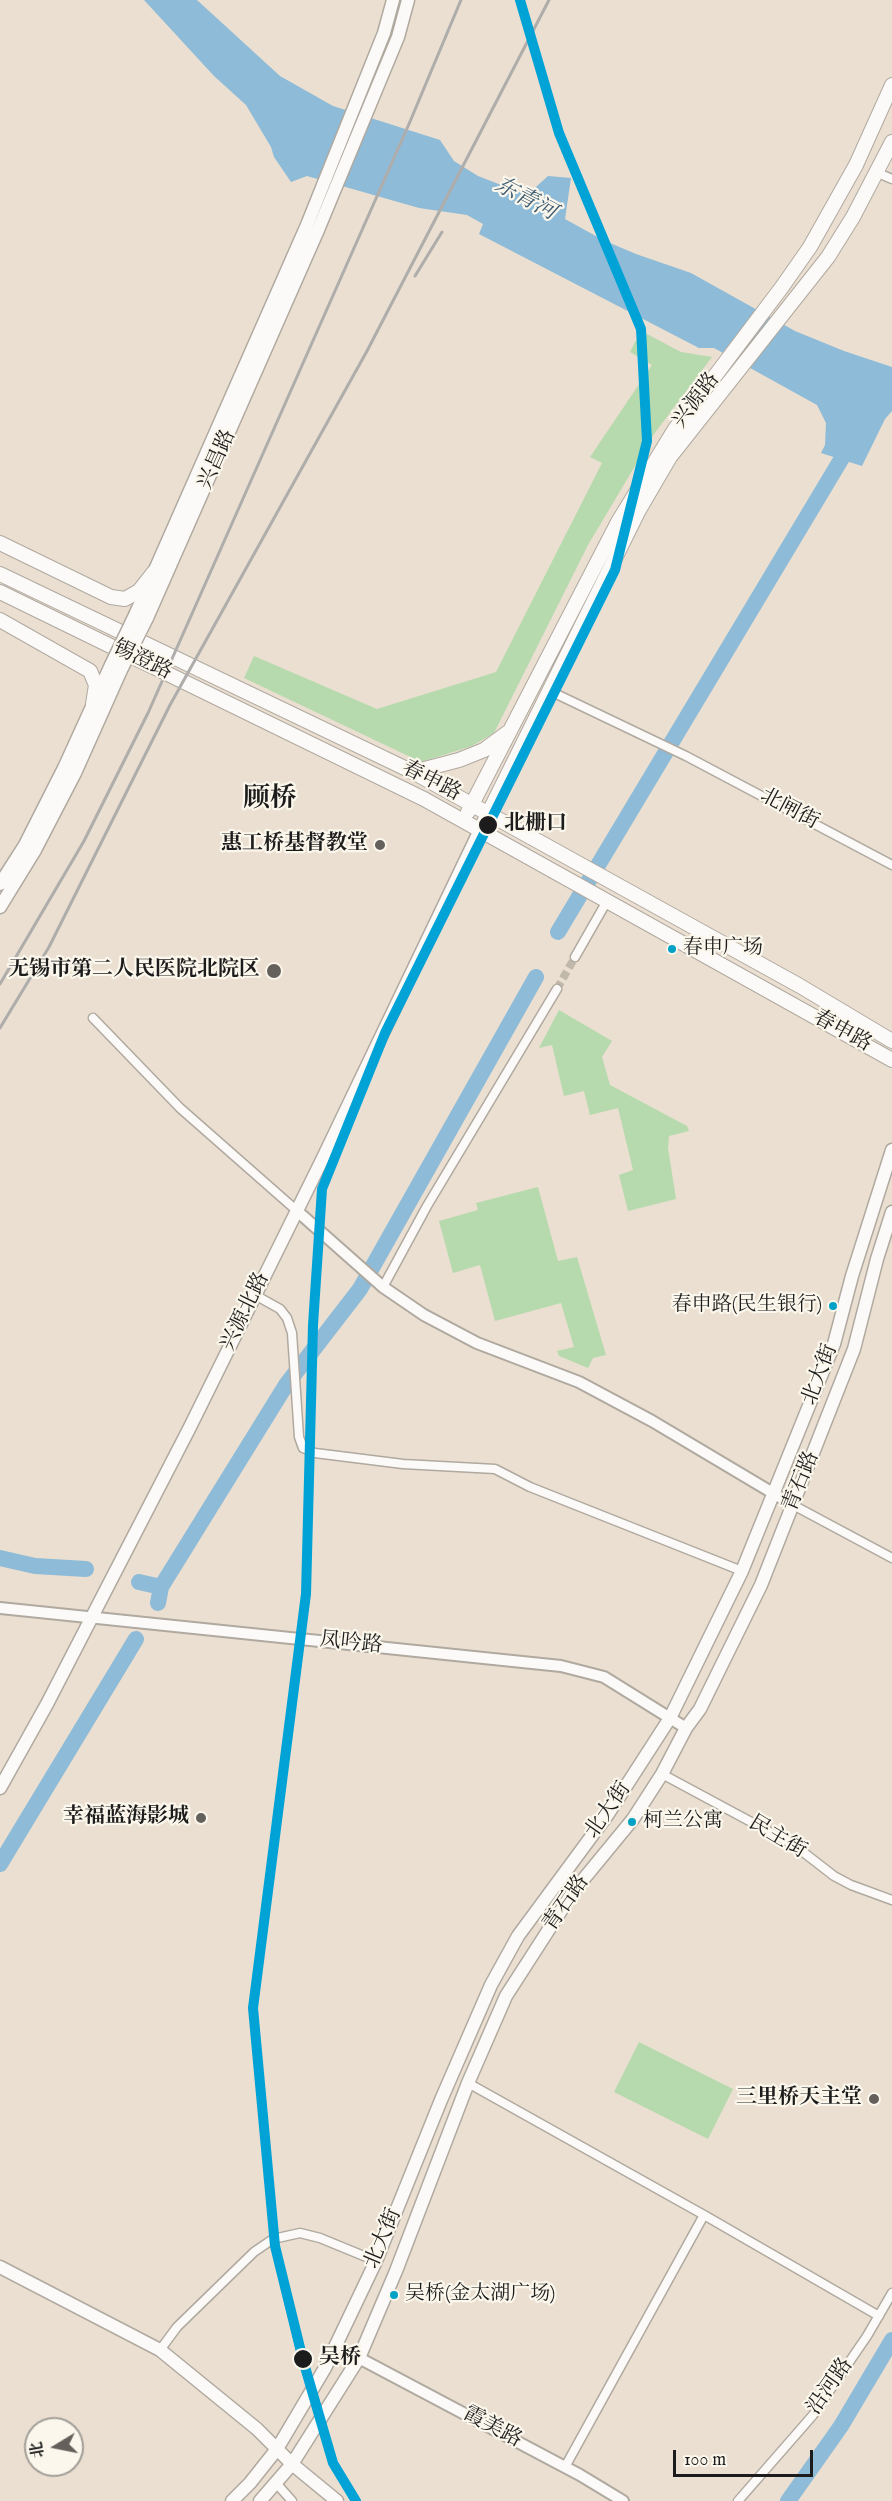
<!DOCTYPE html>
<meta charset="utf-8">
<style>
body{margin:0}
#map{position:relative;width:892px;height:2501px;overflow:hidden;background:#eadfd0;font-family:"IM FELL English","Noto Serif SC",serif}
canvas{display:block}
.north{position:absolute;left:24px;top:2417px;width:60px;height:60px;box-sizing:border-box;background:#fbf7ec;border:2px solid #a29f99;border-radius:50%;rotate:260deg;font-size:16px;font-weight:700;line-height:24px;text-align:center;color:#1c1c1c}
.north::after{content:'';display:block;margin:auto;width:21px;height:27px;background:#64605b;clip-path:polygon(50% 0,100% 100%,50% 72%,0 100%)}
.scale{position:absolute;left:673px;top:2450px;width:140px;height:27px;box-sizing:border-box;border:3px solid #1c1c1c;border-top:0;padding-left:8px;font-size:18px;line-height:21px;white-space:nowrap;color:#1c1c1c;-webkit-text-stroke:4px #fbf7ec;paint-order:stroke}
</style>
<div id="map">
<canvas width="892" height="2501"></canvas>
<div class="north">北</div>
<div class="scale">100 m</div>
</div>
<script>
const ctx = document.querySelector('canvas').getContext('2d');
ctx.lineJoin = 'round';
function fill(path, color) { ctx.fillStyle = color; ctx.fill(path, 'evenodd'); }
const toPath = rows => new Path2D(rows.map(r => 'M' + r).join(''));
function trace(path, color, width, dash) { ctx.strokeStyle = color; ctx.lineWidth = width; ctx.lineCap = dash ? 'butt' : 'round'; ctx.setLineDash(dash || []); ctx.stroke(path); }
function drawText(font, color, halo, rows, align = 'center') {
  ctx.font = font + ' "IM FELL English","Noto Serif SC",serif'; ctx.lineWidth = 4.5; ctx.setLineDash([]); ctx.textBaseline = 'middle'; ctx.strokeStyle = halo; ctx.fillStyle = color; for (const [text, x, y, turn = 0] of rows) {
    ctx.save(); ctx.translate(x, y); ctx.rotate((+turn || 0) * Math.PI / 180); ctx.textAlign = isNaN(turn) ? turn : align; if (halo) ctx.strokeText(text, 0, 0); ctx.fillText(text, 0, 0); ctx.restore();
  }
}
const green = toPath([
 [647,334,681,352,712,357,654,434,588,545,494,733,472,746,421,762,244,678,254,656,377,709,496,672,602,463,590,457,652,365,630,352,635,342],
 [559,1010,612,1041,602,1057,610,1085,687,1126,689,1131,669,1136,668,1148,676,1199,628,1211,619,1175,633,1170,618,1108,590,1115,584,1091,564,1096,552,1045,539,1048],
 [538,1187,558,1261,577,1257,606,1355,593,1358,588,1368,559,1356,557,1351,574,1347,561,1303,495,1321,480,1265,453,1273,439,1221,478,1210,476,1203],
 [639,2042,733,2089,708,2139,614,2092]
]);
const water = toPath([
 [144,0,197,0,280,76,333,106,440,140,454,161,478,176,527,195,548,176,571,178,565,219,603,240,636,254,691,273,795,331,844,351,892,367,892,411,885,419,862,466,821,453,825,445,826,423,817,405,714,348,699,348,479,234,483,224,467,215,419,208,307,176,291,182,274,157,271,147,246,105,214,76]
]);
const river = toPath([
 [558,932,845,453,851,439],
 [0,1558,35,1566,86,1569],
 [139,1582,161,1587],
 [158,1603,161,1587,286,1385,360,1289,536,977],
 [0,1864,136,1639],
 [788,2501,841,2426,892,2340]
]);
const minorTunnel = toPath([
 [557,989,575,957]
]);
const minor = toPath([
 [878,173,892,179],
 [550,691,686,756,892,865],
 [575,957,607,901],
 [93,1018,180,1108,296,1210],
 [383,1287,427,1206,557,989],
 [255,1295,280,1309,287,1318,292,1333,299,1437,303,1448,315,1453,403,1464,495,1469,530,1487,742,1571],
 [793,1505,892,1558],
 [662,1774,794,1845,834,1876,851,1885,892,1900],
 [468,2083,704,2215,565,2467],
 [704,2215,879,2316],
 [160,2350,177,2327,254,2252,273,2239,300,2233,320,2238,376,2261],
 [276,2483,292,2501],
 [738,2501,813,2415,867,2336,892,2293]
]);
const tertiary = toPath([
 [296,1210,383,1287,424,1315,477,1343,579,1382,652,1421,793,1505],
 [0,1608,561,1666,604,1677,686,1728],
 [359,2358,580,2475,623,2501]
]);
const secondary = toPath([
 [136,613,307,225,384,33,393,0],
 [147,618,318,230,398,37,408,0],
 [0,884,25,845,64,768,111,665],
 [0,907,35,850,75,773,121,670],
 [0,1788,47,1704,189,1429,322,1160,480,830],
 [0,2267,160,2350,257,2429,292,2464,337,2501],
 [232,2501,250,2483,277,2449,325,2368,376,2261,441,2100,491,1985,518,1936,608,1814,670,1718,742,1571,834,1344,852,1276,892,1150],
 [260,2501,292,2464,359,2358,396,2271,468,2083,506,1996,573,1892,633,1819,662,1774,686,1728,700,1709,761,1585,854,1349,877,1259,892,1212]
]);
const primary = toPath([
 [0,543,111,597,125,599,139,591,154,572],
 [0,574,413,772,800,986,892,1041],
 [0,592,424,799,892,1060],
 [0,620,90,671,96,685,93,704],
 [413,772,459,760,484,750,507,733],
 [468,812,618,522,675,429,782,287,810,247,856,165,892,85],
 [484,822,639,510,670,457,828,257,853,217,892,142]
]);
const rail = toPath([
 [415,276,442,232],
 [0,984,84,841,148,713,409,124,461,0],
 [0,1028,49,947,170,705,367,351,549,0]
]);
const secondaryBridge = toPath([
 [111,665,136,613],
 [121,670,147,618]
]);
const metro1 = toPath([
 [356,2501,333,2463,303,2360,275,2246,253,2008,306,1594,313,1325,322,1189,385,1033,615,570,647,441,641,329,559,133,520,0]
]);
const markers = [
 [488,825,10,"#1c1c1c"],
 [380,845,6,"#64605b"],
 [672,949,5,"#01a2c5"],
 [274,971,8,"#64605b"],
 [833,1306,5,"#01a2c5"],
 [201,1818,6,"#64605b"],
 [632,1822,5,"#01a2c5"],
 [874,2099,6,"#64605b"],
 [394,2295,5,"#01a2c5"],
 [303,2359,10,"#1c1c1c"]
];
const busNames = [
 ["春申广场",683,949],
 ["春申路(民生银行)",822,1306,"right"],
 ["柯兰公寓",643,1822],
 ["吴桥(金太湖广场)",405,2295]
];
const streetNames = [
 ["兴源路",697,401,-53],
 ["兴昌路",218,460,-66],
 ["锡澄路",142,661,26],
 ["春申路",431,782,27],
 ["北闸街",789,810,28],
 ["春申路",842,1032,29],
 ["兴源北路",246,1312,-64],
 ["北大街",821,1375,-69],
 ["青石路",802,1482,-68],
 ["凤吟路",351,1644,6],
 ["北大街",609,1811,-55],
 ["民主街",777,1838,31],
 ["青石路",567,1904,-55],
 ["北大街",384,2239,-67],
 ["沿河路",831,2387,-55],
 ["霞美路",492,2428,28]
];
const stopNames = [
 ["北栅口",504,825],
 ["吴桥",319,2359]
];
const poiNames = [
 ["惠工桥基督教堂",368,845],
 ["无锡市第二人民医院北院区",260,971],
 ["幸福蓝海影城",189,1818],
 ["三里桥天主堂",862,2099]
];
const waterNames = [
 ["东青河",525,200,28]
];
const districtNames = [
 ["顾桥",270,800]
];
fill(green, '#b6daad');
fill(water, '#8ebbd8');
trace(river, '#8ebbd8', 16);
trace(minorTunnel, '#c1b8ac', 8, [8, 4]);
trace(minor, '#b0a9a0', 11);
trace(tertiary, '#b0a9a0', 14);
trace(secondary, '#b0a9a0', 15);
trace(primary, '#b0a9a0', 16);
trace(minor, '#fcfaf8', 8);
trace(tertiary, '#fcfaf8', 10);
trace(secondary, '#fcfaf8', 12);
trace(primary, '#fcfaf8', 14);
trace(rail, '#aeadab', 3);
trace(secondaryBridge, '#b0a9a0', 15, []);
trace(secondaryBridge, '#fcfaf8', 12);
trace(metro1, '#01a2d6', 10);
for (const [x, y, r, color] of markers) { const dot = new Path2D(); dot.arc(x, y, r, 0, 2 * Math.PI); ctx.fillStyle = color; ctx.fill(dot); trace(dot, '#fbf7ec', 2); }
drawText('20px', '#1c1c1c', '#fbf7ec', busNames, 'left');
drawText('21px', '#1c1c1c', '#fbf7ec', streetNames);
drawText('bold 21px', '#1c1c1c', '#fbf7ec', stopNames, 'left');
drawText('bold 21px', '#1c1c1c', '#fbf7ec', poiNames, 'right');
drawText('italic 22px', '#3e5c72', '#fbf7ec', waterNames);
drawText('bold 27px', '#1c1c1c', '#fbf7ec', districtNames);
</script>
